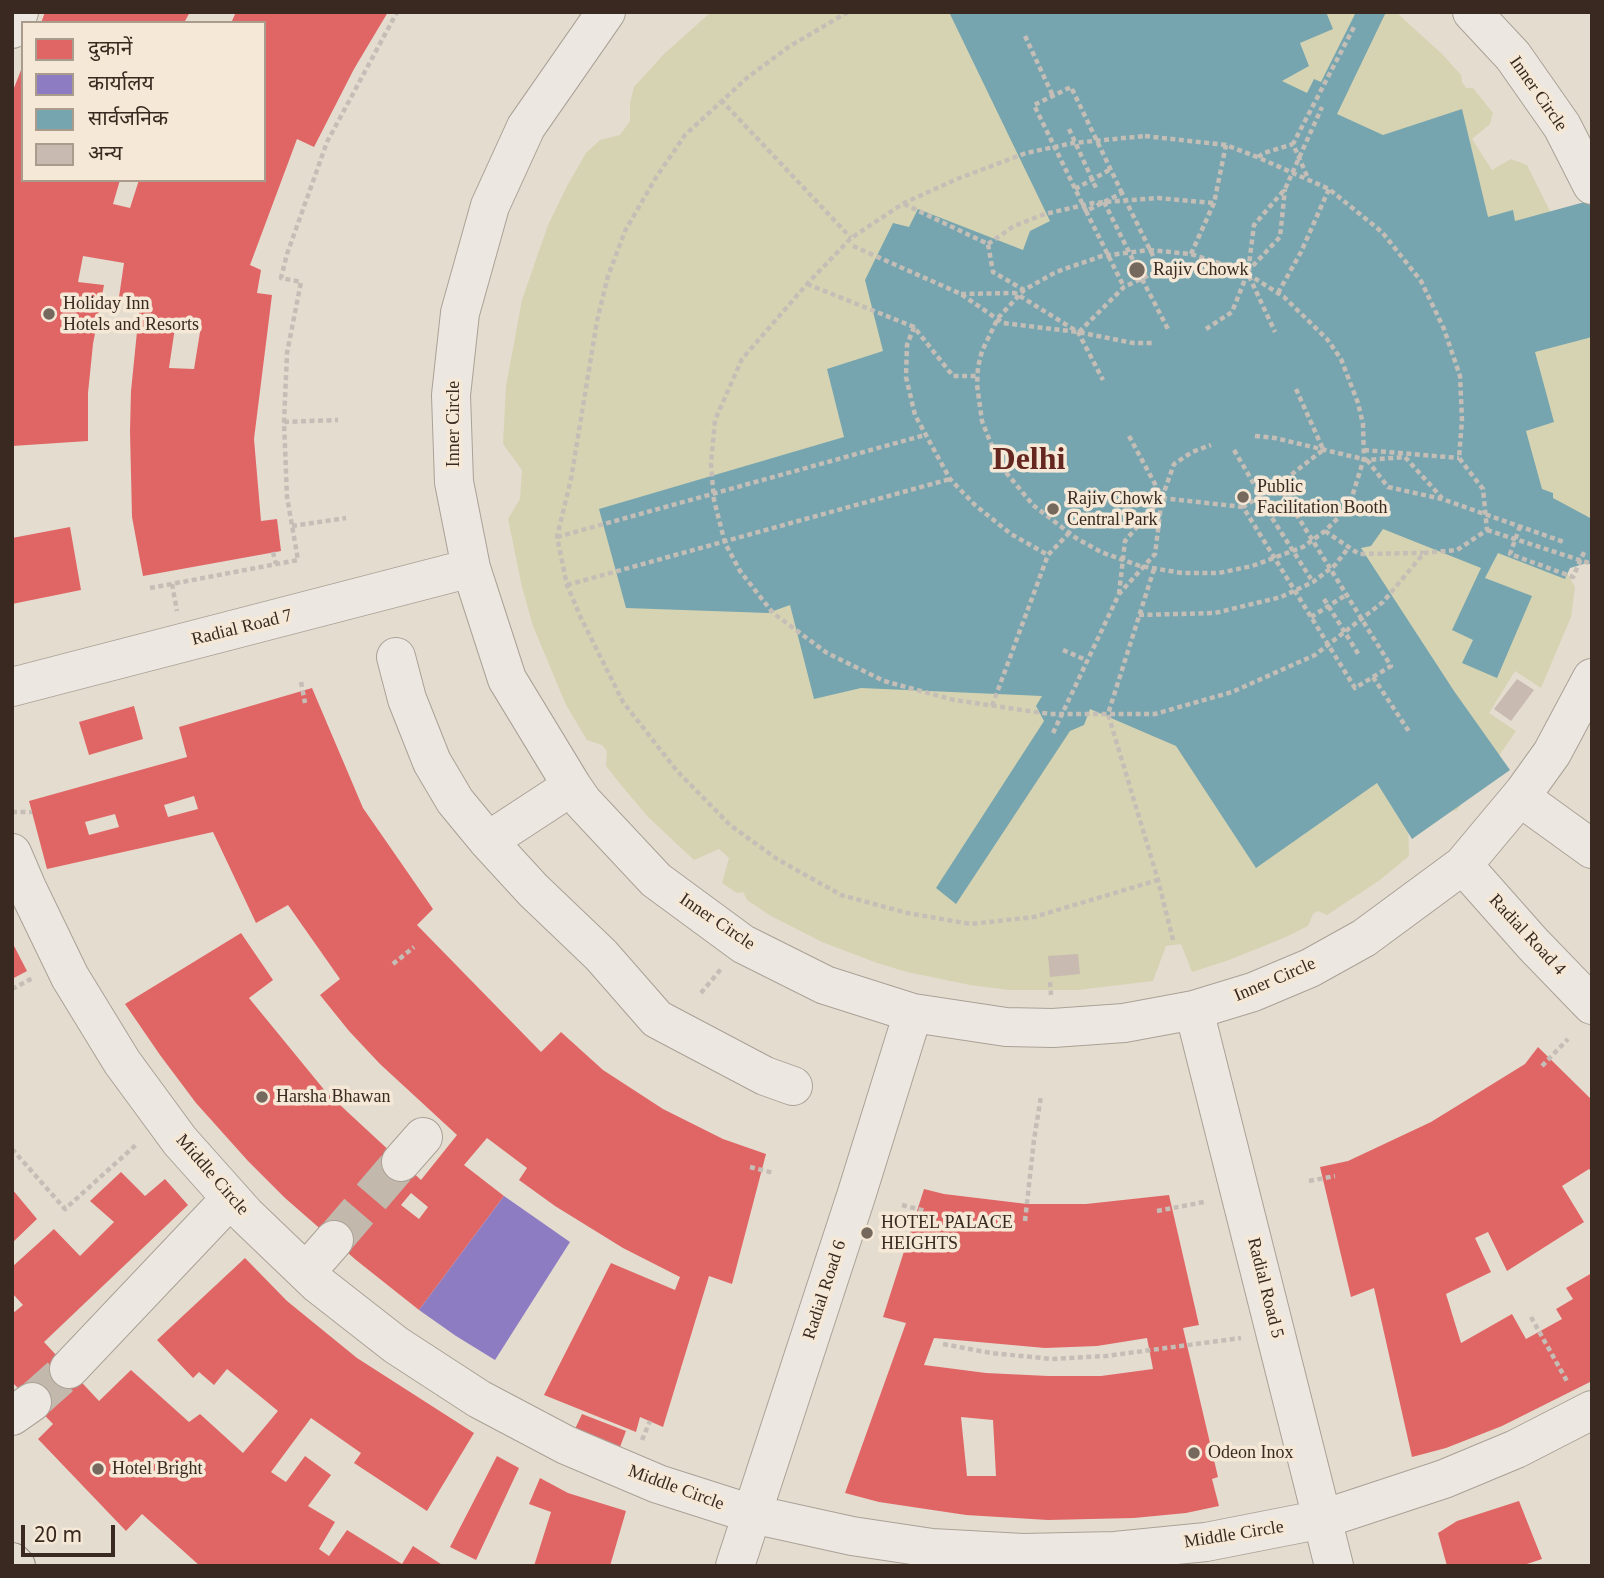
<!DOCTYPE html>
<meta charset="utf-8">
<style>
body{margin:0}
#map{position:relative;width:1604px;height:1578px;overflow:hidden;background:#e4dccf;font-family:Georgia,"Noto Sans Devanagari",serif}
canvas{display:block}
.frame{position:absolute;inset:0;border:14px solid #392920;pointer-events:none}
.legend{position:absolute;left:21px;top:21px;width:245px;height:161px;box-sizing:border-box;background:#f5e8d6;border:2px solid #aa9c8d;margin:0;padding:9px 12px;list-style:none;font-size:21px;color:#392920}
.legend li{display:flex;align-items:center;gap:14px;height:35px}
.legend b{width:35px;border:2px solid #aa9c8d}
.scale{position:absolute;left:21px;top:1525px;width:94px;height:32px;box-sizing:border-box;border:4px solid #392920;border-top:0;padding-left:9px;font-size:21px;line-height:24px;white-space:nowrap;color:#392920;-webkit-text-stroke:5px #f5e8d6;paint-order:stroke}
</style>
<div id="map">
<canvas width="1604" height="1578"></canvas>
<div class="frame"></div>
<ul class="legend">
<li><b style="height:19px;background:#e06666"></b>दुकानें</li>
<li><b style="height:19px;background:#8e7cc3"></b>कार्यालय</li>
<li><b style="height:19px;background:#76a5af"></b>सार्वजनिक</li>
<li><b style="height:19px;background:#c8bab0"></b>अन्य</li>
</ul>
<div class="scale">20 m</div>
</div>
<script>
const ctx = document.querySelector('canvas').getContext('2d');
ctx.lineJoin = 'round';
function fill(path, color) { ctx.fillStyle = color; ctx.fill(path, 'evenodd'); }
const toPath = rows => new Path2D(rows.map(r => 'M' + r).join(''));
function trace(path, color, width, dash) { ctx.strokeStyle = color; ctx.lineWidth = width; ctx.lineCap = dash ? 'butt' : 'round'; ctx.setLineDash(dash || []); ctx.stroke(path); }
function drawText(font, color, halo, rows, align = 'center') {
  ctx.font = font + ' Georgia,serif'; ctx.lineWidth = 7; ctx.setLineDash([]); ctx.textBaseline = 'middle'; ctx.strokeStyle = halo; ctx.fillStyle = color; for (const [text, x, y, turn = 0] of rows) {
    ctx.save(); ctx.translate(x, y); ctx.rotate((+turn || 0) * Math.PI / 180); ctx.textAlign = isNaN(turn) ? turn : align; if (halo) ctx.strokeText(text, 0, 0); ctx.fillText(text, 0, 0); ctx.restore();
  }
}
const green = toPath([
 [711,12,1398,14,1442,54,1461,75,1462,82,1466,88,1473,88,1493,113,1490,124,1472,139,1492,170,1511,159,1527,165,1557,225,1588,321,1592,342,1592,520,1560,560,1575,587,1571,617,1541,688,1515,671,1489,713,1516,731,1483,779,1456,811,1431,806,1408,823,1409,856,1380,880,1327,915,1318,911,1313,914,1308,926,1286,937,1229,960,1192,972,1181,944,1166,946,1153,981,1078,990,1009,990,970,985,907,972,877,963,822,942,771,916,747,900,743,892,737,893,722,883,729,858,719,849,694,860,648,817,621,785,606,766,607,751,602,745,587,740,566,705,533,626,522,587,508,519,520,499,522,470,503,444,506,386,522,300,548,225,567,186,586,153,600,140,620,135,630,121,630,103,634,87,664,54]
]);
const shops = toPath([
 [45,12,190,12,184,23,41,23],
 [236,12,388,12,354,69,314,147,297,139,250,265,261,270,257,293,272,295,254,439,261,521,277,519,281,551,143,576,132,517,130,431,131,391,140,302,119,297,124,263,83,256,78,282,104,285,93,344,88,393,88,441,12,446,12,93,23,65,23,180,120,180,113,204,130,208,139,180,264,180,264,23,231,23],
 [176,321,201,326,194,369,169,368],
 [70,527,81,590,12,604,12,538],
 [312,688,363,808,433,909,417,925,541,1052,561,1032,603,1070,663,1109,723,1139,766,1154,732,1284,709,1276,663,1427,640,1417,636,1432,544,1395,611,1263,675,1290,680,1277,623,1248,555,1206,519,1180,527,1168,487,1138,464,1165,504,1196,419,1310,356,1260,285,1198,248,1161,196,1103,160,1055,125,1004,241,933,273,980,249,998,326,1092,421,1180,457,1135,380,1064,349,1031,320,995,340,979,288,905,256,923,213,832,47,869,29,801,187,757,179,727],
 [194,796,198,809,168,817,164,805],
 [115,814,119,827,89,835,85,822],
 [411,1193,428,1207,419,1219,401,1205],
 [134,706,143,739,89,755,79,722],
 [12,942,27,971,12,979],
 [1538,1047,1592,1100,1592,1172,1589,1169,1562,1186,1584,1222,1507,1271,1488,1232,1475,1238,1491,1272,1446,1294,1461,1343,1512,1314,1526,1339,1562,1319,1556,1309,1573,1299,1566,1288,1592,1273,1592,1381,1502,1426,1446,1448,1412,1457,1374,1288,1351,1297,1320,1167,1348,1161,1431,1122,1525,1064],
 [121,1172,145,1196,165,1179,188,1205,44,1342,99,1401,131,1370,189,1422,200,1414,243,1453,278,1411,227,1369,214,1385,199,1372,193,1378,157,1340,245,1258,287,1301,357,1358,474,1433,427,1511,354,1463,361,1453,311,1418,271,1472,286,1482,305,1456,331,1475,308,1506,335,1522,319,1549,329,1556,347,1530,402,1564,413,1546,444,1566,200,1566,142,1514,126,1531,38,1439,53,1424,12,1382,12,1314,23,1305,12,1293,12,1267,54,1229,80,1256,114,1222,90,1201],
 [12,1189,37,1219,12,1243],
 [924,1189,944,1194,1027,1204,1086,1204,1169,1195,1199,1325,1183,1328,1218,1477,1212,1479,1219,1506,1186,1513,1134,1518,1048,1520,966,1515,879,1502,845,1493,906,1323,883,1317],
 [934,1338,1045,1348,1097,1346,1147,1338,1153,1369,1101,1376,1048,1376,986,1373,924,1365],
 [961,1417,993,1420,996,1476,967,1476],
 [582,1414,626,1431,620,1447,575,1429],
 [497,1456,519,1468,476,1560,450,1547],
 [540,1478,568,1493,626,1511,610,1566,534,1566,551,1512,529,1504],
 [1519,1501,1542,1559,1521,1566,1447,1566,1438,1533,1457,1521]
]);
const offices = toPath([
 [504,1196,570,1242,495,1360,456,1336,419,1310]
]);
const public = toPath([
 [949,12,1326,12,1333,29,1300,43,1309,66,1282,81,1307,93,1314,79,1321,82,1356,12,1386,12,1337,114,1383,135,1462,109,1488,217,1513,210,1515,221,1592,200,1592,337,1535,352,1554,422,1526,431,1542,489,1553,493,1553,498,1592,519,1592,565,1587,563,1570,568,1565,579,1498,553,1485,578,1532,596,1497,678,1462,663,1473,640,1452,630,1481,568,1383,529,1371,546,1361,548,1454,691,1510,770,1412,839,1377,783,1256,868,1176,746,1090,709,1084,725,1070,731,956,904,936,888,1044,721,1036,706,1042,696,861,688,814,699,790,605,768,613,626,608,599,509,844,437,827,369,883,351,865,280,893,223,909,227,918,209,1023,250,1030,231,1050,221]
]);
const building = toPath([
 [1517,679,1534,690,1511,721,1494,709],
 [1078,954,1080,974,1050,977,1048,956]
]);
const minorTunnel = toPath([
 [334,1240,401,1162],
 [32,1402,69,1369]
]);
const path = toPath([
 [848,12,790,46,748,77,685,135,655,179,625,231,608,276,597,321,571,479,557,537,567,585,581,618,623,702,677,771,730,825,777,859,841,895,907,913,971,924,1034,917,1158,880],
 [1025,36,1053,96],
 [721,100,851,238],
 [1069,129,1097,190],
 [1145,136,1226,145,1257,157,1329,189,1382,232,1421,281,1444,329,1460,376,1462,420,1459,458,1483,489,1487,530,1457,550,1424,553,1383,602,1315,655,1232,692,1155,714,1050,714,954,700,884,681,827,653,773,613,740,571,725,543,714,500,711,464,715,420,742,359,807,284,851,238,904,203,957,179,1026,153,1073,143,1145,136],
 [1258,157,1264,153,1293,144],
 [1307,176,1293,144,1354,27],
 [1075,189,1111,169],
 [1104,202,1133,260],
 [904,204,988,244,993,272,1024,290],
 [1086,211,1034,105,1071,87,1122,193],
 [988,244,1014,226,1045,214,1093,203,1158,198,1214,203],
 [853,246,961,294,1003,323,1078,332,1133,343,1154,343],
 [1149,250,1191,254,1231,267,1251,276,1284,297,1327,339,1341,359,1358,403,1363,424,1364,458,1352,497,1339,517,1325,531,1303,547,1252,566,1219,573,1182,573,1140,566,1101,552,1076,538,1033,505,999,464,982,421,977,385,978,367,982,351,998,318,1024,290,1056,272,1102,256,1149,250],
 [1191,254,1214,203,1226,145],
 [1160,270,1238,272],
 [1247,272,1280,237,1285,189],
 [1249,276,1275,332],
 [1142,279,1169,331],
 [807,284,914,327,953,376,977,376],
 [1278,293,1301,252,1329,189],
 [961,294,1015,293,1078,332,1103,380],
 [914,327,907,345,906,377,915,415,950,479,975,505,1011,534,1048,555],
 [1206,329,1232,312,1248,272,1254,225,1285,189,1322,107],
 [1079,332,1124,287,1160,270,1122,193,1086,211,1124,287],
 [1296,389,1323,449],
 [284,422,338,420],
 [1129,436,1162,497],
 [1255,436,1275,438,1367,460,1405,457,1442,498],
 [1234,450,1261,496],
 [1364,450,1459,458],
 [1367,460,1388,487,1442,499,1564,542],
 [1278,485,1391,666,1355,688,1243,507,1278,485],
 [1278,485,1323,450],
 [1162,498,1243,507],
 [1272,518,1311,579],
 [292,526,346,518],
 [1520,526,1510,554,1573,577,1585,550],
 [1487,530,1592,564],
 [1325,531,1359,554,1423,553],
 [557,537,925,435],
 [273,552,276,564],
 [1154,569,1108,714,1158,880,1173,940],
 [172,584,177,611],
 [567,585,950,479],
 [150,588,298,560,287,497,284,422,287,353,301,282,281,278,287,254,327,142,397,12],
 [1119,594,1125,541,1162,498],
 [1324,599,1359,655],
 [1139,615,1215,613,1281,597,1313,582,1335,565,1349,547],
 [1311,617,1346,595],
 [1063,650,1086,660],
 [1373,677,1410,733],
 [301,682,305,703],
 [992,706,1048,555,1069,533],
 [1053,733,1119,594,1155,554,1162,498,1174,464,1192,452,1211,445],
 [12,812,32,812],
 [393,964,414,947],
 [1050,982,1051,995],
 [12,989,33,978],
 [701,993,721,969],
 [1542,1066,1568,1039],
 [12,1149,65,1209,138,1143],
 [750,1167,774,1173],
 [1309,1181,1335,1176],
 [902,1205,926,1211],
 [1157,1211,1204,1202],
 [1025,1221,1034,1140,1041,1096],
 [1531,1317,1568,1383],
 [943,1344,991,1353,1052,1359,1106,1356,1241,1338],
 [642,1440,650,1421]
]);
const minor = toPath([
 [606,12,526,127,490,206,460,313,451,395,454,482,471,568,507,679,572,786,583,802,656,880,743,944,825,985,913,1013,1006,1027,1053,1028,1124,1023,1194,1010,1253,992,1310,968,1364,938,1463,865,1524,792,1552,753,1592,678],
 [1472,12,1513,56,1562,126,1592,185],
 [12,29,19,12],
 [396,657,407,699,432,762,455,801,488,841],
 [12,687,471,568],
 [572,786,488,841,533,890,601,955,657,1019,765,1076,793,1086],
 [1520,797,1592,849],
 [12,853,27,888,70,977,122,1062,180,1141,246,1215,318,1284,396,1345,479,1399,566,1445,658,1484,752,1514,852,1536,932,1548,1023,1553,1115,1551,1206,1542,1323,1519,1444,1479,1516,1449,1592,1410],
 [1463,865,1533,944,1592,1005],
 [1194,1010,1334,1566],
 [401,1162,423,1137],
 [306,1272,334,1240],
 [69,1369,231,1198],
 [12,1416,32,1402],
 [735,1566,857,1193,913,1013]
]);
const major = toPath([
 [12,1562,16,1566]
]);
const markers = [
 [1137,270,9,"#75685d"],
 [49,314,7,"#75685d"],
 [1243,497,7,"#75685d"],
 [1053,509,7,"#75685d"],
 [262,1097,7,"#75685d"],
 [867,1233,7,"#75685d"],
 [1194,1453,7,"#75685d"],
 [98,1469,7,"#75685d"]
];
const streetNames = [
 ["Inner Circle",1538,94,55],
 ["Inner Circle",454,424,-90],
 ["Radial Road 7",242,628,-14],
 ["Inner Circle",717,922,34],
 ["Radial Road 4",1527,935,47],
 ["Inner Circle",1275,980,-23],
 ["Middle Circle",212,1175,49],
 ["Radial Road 5",1265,1288,76],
 ["Radial Road 6",825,1290,-72],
 ["Middle Circle",676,1488,20],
 ["Middle Circle",1234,1535,-9]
];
const poiNames = [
 ["Rajiv Chowk",1153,270],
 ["Holiday Inn",63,304],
 ["Hotels and Resorts",63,325],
 ["Public",1257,487],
 ["Facilitation Booth",1257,508],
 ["Rajiv Chowk",1067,499],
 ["Central Park",1067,520],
 ["Harsha Bhawan",276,1097],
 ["HOTEL PALACE",881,1223],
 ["HEIGHTS",881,1244],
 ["Odeon Inox",1208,1453],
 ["Hotel Bright",112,1469]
];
const townNames = [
 ["Delhi",1029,461]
];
fill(green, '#d6d3b2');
fill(shops, '#e06666');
fill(offices, '#8e7cc3');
fill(public, '#76a5af');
fill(building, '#c8bab0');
trace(minorTunnel, '#c2b8ac', 38, [38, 19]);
trace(minor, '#aaa197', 40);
trace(major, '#8f877e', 40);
trace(path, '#c5beb7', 4.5, [5, 3.5]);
trace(minor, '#ece8e1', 38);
trace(major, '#e4ddd2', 38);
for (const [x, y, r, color] of markers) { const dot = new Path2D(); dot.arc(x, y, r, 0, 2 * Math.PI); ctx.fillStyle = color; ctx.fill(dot); trace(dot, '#f5e8d6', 2.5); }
drawText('18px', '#392920', '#f5e8d6', streetNames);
drawText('18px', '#392920', '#f5e8d6', poiNames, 'left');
drawText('bold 32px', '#652620', '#f5e8d6', townNames);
</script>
